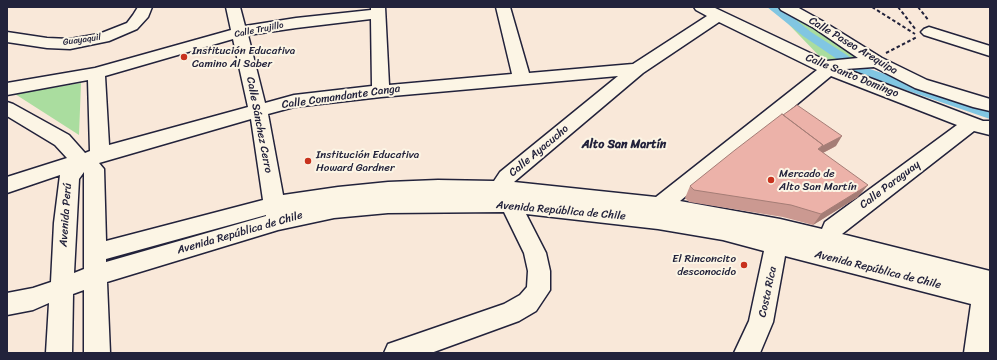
<!DOCTYPE html>
<meta charset="utf-8">
<style>
body{margin:0}
#map{position:relative;width:997px;height:360px;overflow:hidden;background:#f9e8d9;font-family:Sriracha,sans-serif}
canvas{display:block}
.frame{position:absolute;inset:0;border:8px solid #22223b;pointer-events:none}
</style>
<div id="map">
<canvas width="997" height="360"></canvas>
<div class="frame"></div>
</div>
<script>
const ctx = document.querySelector('canvas').getContext('2d');
ctx.lineJoin = 'round';
function fill(path, color) { ctx.fillStyle = color; ctx.fill(path, 'evenodd'); }
const toPath = rows => new Path2D(rows.map(r => 'M' + r).join(''));
function trace(path, color, width, dash) { ctx.strokeStyle = color; ctx.lineWidth = width; ctx.lineCap = dash ? 'butt' : 'round'; ctx.setLineDash(dash || []); ctx.stroke(path); }
function drawText(font, color, halo, rows, align = 'center') {
  ctx.font = font + ' Sriracha,sans-serif'; ctx.lineWidth = 4; ctx.setLineDash([]); ctx.textBaseline = 'middle'; ctx.strokeStyle = halo; ctx.fillStyle = color; for (const [text, x, y, turn = 0] of rows) {
    ctx.save(); ctx.translate(x, y); ctx.rotate((+turn || 0) * Math.PI / 180); ctx.textAlign = isNaN(turn) ? turn : align; if (halo) ctx.strokeText(text, 0, 0); ctx.fillText(text, 0, 0); ctx.restore();
  }
}
const green = toPath([
 [772,7,778,7,862,58,824,61],
 [81,83,79,135,15,94]
]);
const canal = toPath([
 [767,7,780,7,811,32,867,68,990,109,990,119,859,74,803,36,767,7]
]);
const path = toPath([
 [872,7,915,34],
 [898,7,916,30],
 [918,7,929,21],
 [886,53,917,37]
]);
const minor = toPath([
 [138,7,152,7,148,17,137,29,109,41,70,49,47,48,7,42,7,32,47,38,70,39,99,34,127,23,133,15,138,7],
 [226,7,240,7,245,26,296,18,371,10,371,7,385,7,389,85,512,74,496,7,510,7,529,73,633,64,707,16,696,10,694,7,713,7,827,61,858,58,814,28,781,10,779,7,797,7,824,22,882,58,927,80,990,99,990,111,973,107,915,88,874,67,846,69,983,121,990,121,990,135,974,131,842,234,990,271,990,353,964,353,971,304,785,256,773,322,760,353,734,353,749,321,764,251,723,240,658,229,526,214,546,253,550,271,550,290,536,311,519,321,431,353,384,353,388,344,504,304,520,295,527,287,528,271,524,253,504,212,388,213,334,218,278,230,107,282,110,353,84,353,84,290,73,294,72,353,46,353,49,303,33,310,7,315,7,293,33,288,51,282,54,223,60,175,7,193,7,177,67,158,55,145,7,116,7,102,13,104,69,135,85,153,90,151,88,80,7,95,7,83,95,68,231,30,226,7],
 [371,19,372,86,294,95,265,103,248,35,296,28,371,19],
 [719,22,817,70,656,197,514,182,643,73,719,22],
 [233,39,248,107,109,145,105,76,233,39],
 [618,76,500,172,494,181,438,180,388,182,338,187,283,195,268,114,294,107,381,97,618,76],
 [831,76,957,125,825,222,822,229,780,219,680,201,831,76],
 [251,119,263,200,106,241,104,169,99,163,251,119],
 [84,172,84,269,74,273,79,179,84,172],
 [266,215,266,216,106,262,106,259,266,215],
 [929,27,990,46,990,56,924,35,921,32,924,29,929,27]
]);
const wall = toPath([
 [836,146,823,153,858,197,813,225,783,217,689,202,685,198,690,186]
]);
const shadedWall = toPath([
 [842,136,836,146,815,157,818,149,823,145],
 [868,185,858,197,813,225,821,214]
]);
const building = toPath([
 [797,105,842,136,821,147,823,145,783,115,797,105],
 [782,114,823,145,818,149,868,185,821,214,791,205,694,190,690,186,735,150,782,114]
]);
const markers = [
 [184,57,4,"#c8321e"],
 [308,161,4,"#c8321e"],
 [771,180,4,"#c8321e"],
 [744,265,4,"#c8321e"]
];
const farStreetnames = [
 ["Calle Trujillo",259,30,-11],
 ["Guayaquil",82,40,-8]
];
const streetNames = [
 ["Calle Paseo Arequipa",853,46,31],
 ["Calle Santo Domingo",852,76,22],
 ["Calle Comandante Canga",341,97,-8],
 ["Calle Sánchez Cerro",259,125,79],
 ["Calle Ayacucho",539,151,-40],
 ["Calle Paraguay",890,185,-37],
 ["Avenida República de Chile",561,211,5],
 ["Avenida Perú",66,215,-86],
 ["Avenida República de Chile",240,233,-16],
 ["Avenida República de Chile",878,270,14],
 ["Costa Rica",768,292,-78]
];
const poiNames = [
 ["Institución Educativa",192,51],
 ["Camino Al Saber",192,64],
 ["Institución Educativa",316,155],
 ["Howard Gardner",316,168],
 ["Mercado de",779,174],
 ["Alto San Martín",779,187],
 ["El Rinconcito",736,259,"right"],
 ["desconocido",736,272,"right"]
];
const neighbourhoodNames = [
 ["Alto San Martín",624,145]
];
fill(green, '#aadd9f');
fill(canal, '#81c6e2');
trace(minor, '#22223b', 3);
trace(path, '#22223b', 2, [3.5, 2.5]);
fill(minor, '#fcf5e5');
fill(wall, '#cb9991');
fill(shadedWall, '#a57d76');
fill(building, '#ecb2a9');
trace(building, '#a57d76', 1);
for (const [x, y, r, color] of markers) { const dot = new Path2D(); dot.arc(x, y, r, 0, 2 * Math.PI); ctx.fillStyle = color; ctx.fill(dot); trace(dot, '#fcf5e5', 1.5); }
drawText('9px', '#22223b', '#fcf5e5', farStreetnames);
drawText('11px', '#22223b', '#fcf5e5', streetNames);
drawText('11px', '#22223b', '#fcf5e5', poiNames, 'left');
drawText('bold 12px', '#22223b', '#fcf5e5', neighbourhoodNames);
</script>
